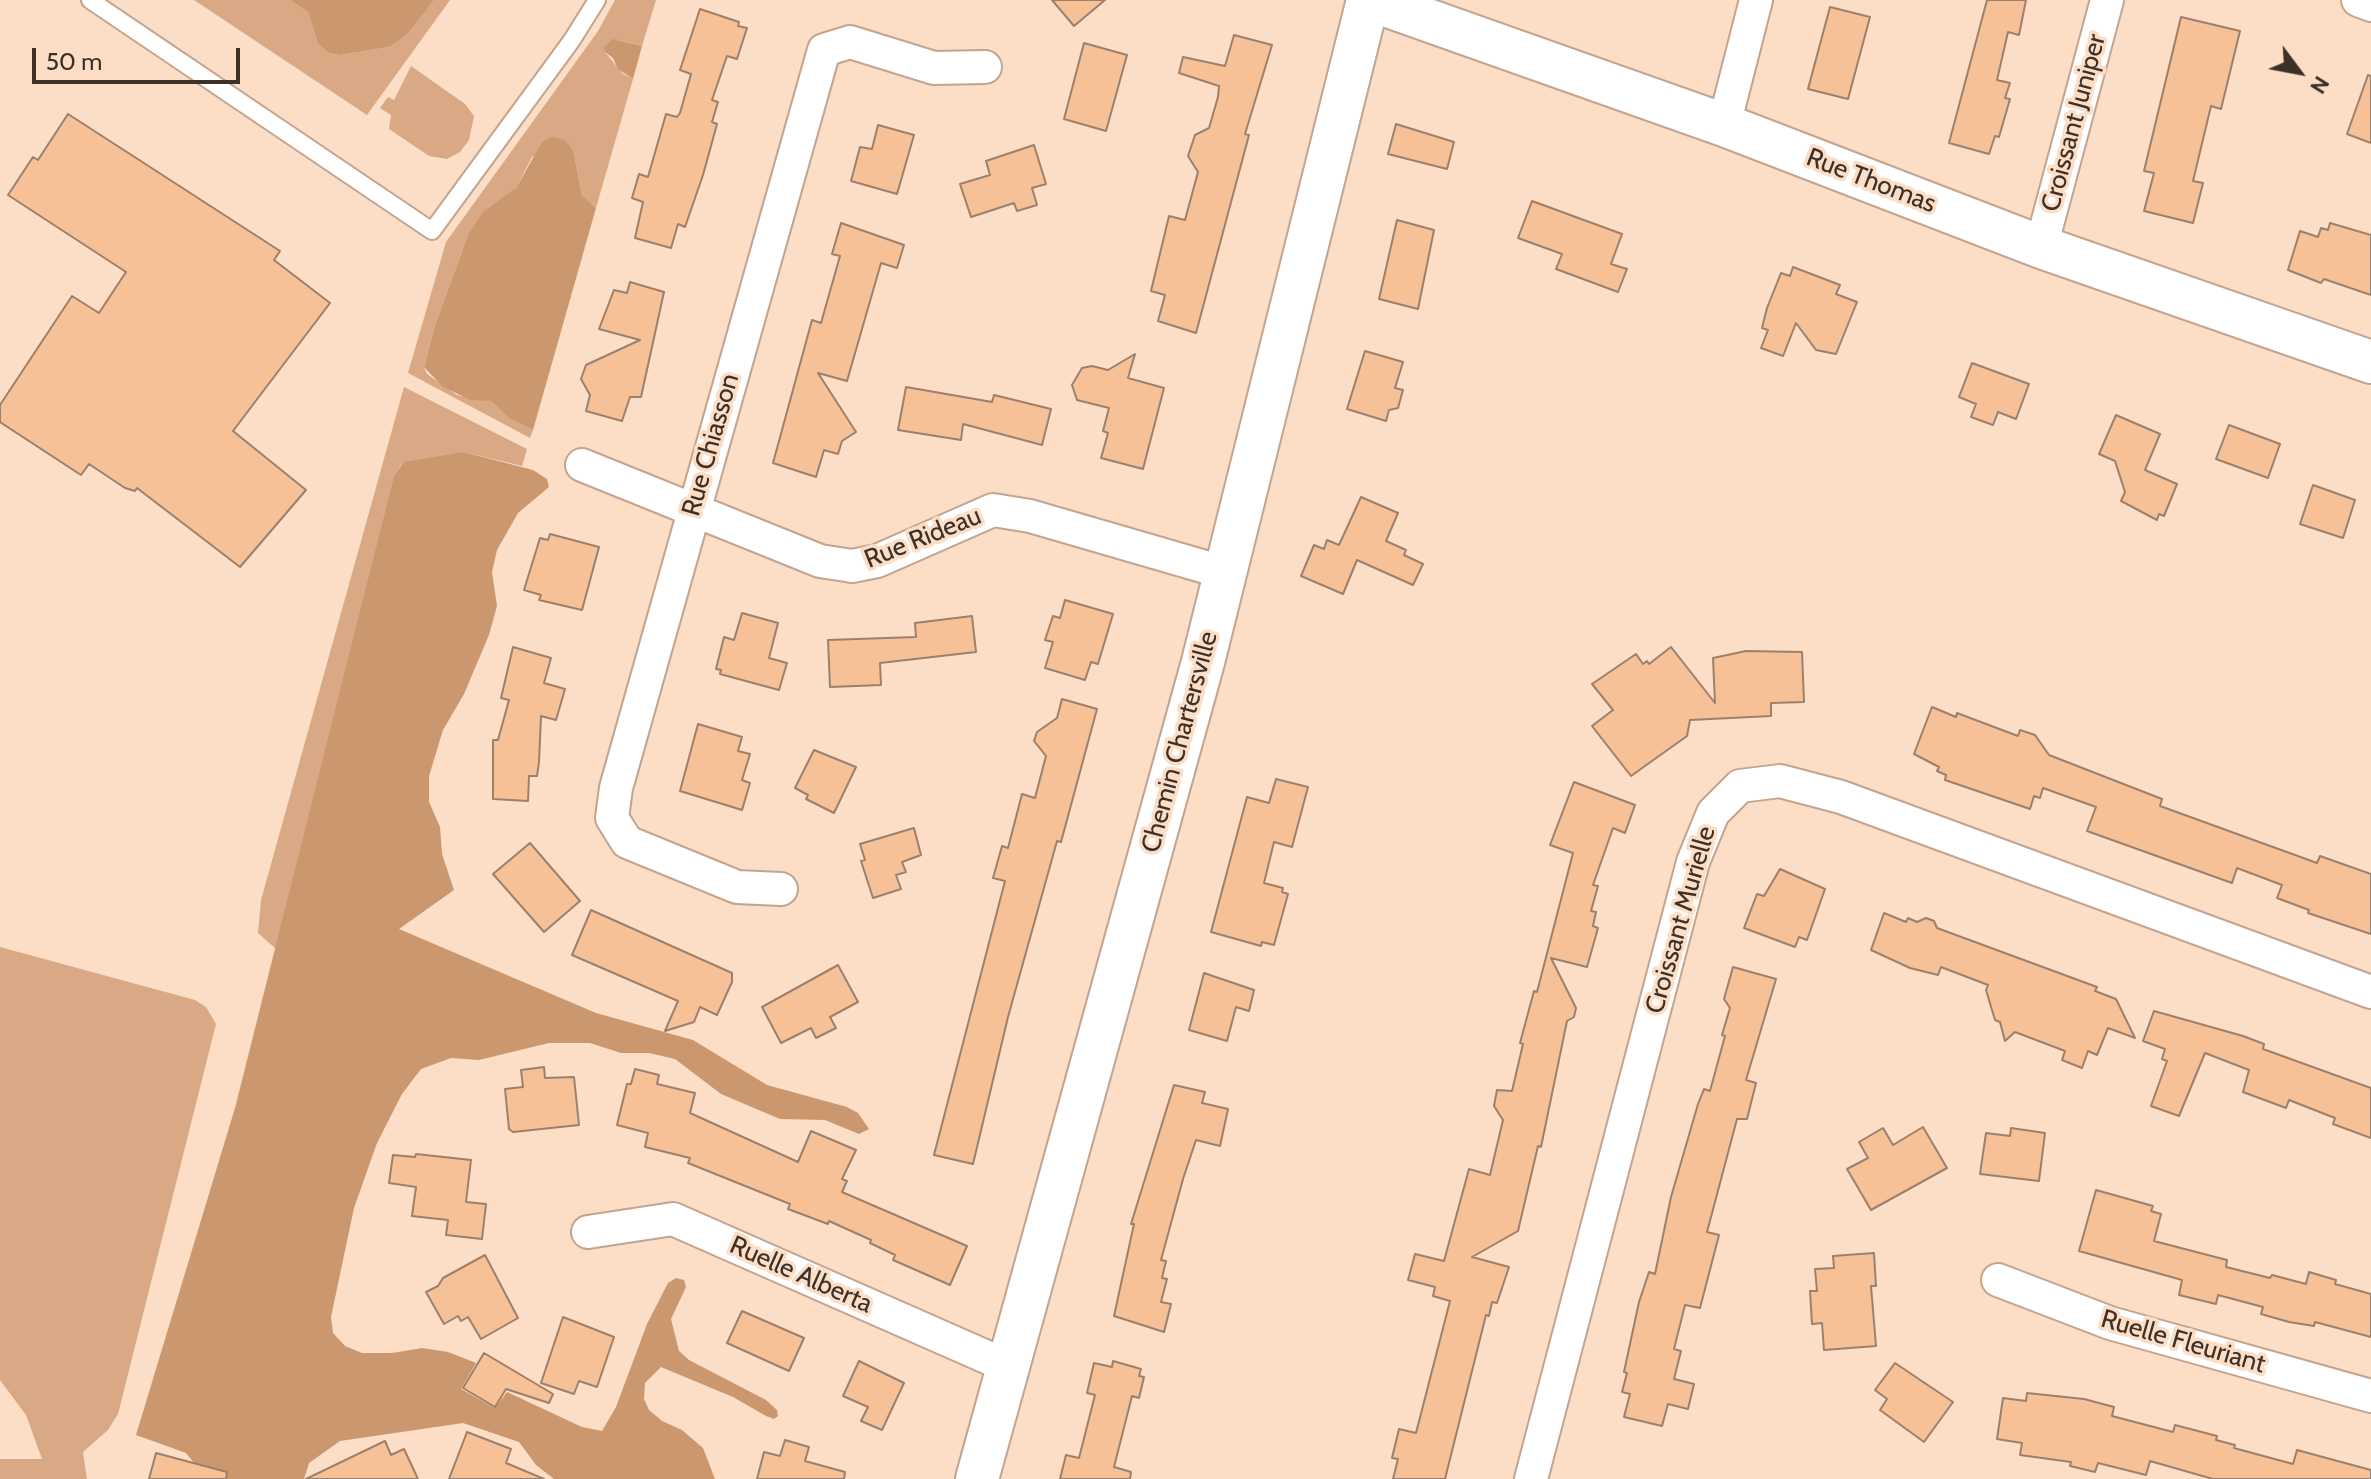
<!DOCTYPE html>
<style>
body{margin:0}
#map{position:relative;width:2371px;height:1479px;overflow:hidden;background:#fcddc6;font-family:Cabin,sans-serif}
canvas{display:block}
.north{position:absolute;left:2259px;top:32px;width:80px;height:80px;-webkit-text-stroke:6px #fcddc6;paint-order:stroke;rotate:122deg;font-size:22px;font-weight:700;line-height:32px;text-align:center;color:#3c3027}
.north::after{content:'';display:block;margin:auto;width:28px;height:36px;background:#3c3027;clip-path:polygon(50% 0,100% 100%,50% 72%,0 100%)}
.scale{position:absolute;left:32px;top:48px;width:208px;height:36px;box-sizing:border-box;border:4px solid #3c3027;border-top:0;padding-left:10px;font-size:24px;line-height:28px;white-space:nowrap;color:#3c3027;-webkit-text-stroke:6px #fcddc6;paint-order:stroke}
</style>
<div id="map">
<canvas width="2371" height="1479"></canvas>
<div class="north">N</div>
<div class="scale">50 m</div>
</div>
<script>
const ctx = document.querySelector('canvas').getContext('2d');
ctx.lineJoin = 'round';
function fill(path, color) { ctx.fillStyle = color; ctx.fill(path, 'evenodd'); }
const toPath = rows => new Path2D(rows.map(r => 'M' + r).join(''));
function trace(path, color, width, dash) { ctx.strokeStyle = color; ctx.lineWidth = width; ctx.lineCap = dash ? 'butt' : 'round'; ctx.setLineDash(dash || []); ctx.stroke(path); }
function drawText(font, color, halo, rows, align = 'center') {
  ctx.font = font + ' Cabin,sans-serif'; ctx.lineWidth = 7; ctx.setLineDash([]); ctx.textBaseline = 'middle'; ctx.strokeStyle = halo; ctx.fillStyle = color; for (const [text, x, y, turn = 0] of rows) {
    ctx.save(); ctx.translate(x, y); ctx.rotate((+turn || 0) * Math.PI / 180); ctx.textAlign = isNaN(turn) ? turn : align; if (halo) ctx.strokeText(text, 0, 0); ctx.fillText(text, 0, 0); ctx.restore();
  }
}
const green = toPath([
 [194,0,290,0,308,12,318,44,329,53,339,55,389,47,434,0,450,0,367,115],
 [615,0,656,0,642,46,618,40,605,52,623,74,633,79,596,208,582,195,573,150,564,140,532,157,516,188,468,235,435,325,424,367,427,374,457,395,491,401,510,419,533,430,530,438,408,373,446,242,598,31],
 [411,66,465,104,474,116,469,140,460,152,447,159,429,156,389,129,391,115,380,108,388,97,394,100],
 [404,387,527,449,522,466,464,452,401,465,394,475,276,949,258,933,261,900],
 [0,947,195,1000,206,1007,216,1024,118,1414,108,1430,83,1452,87,1479,0,1479,0,1459,42,1459,26,1415,0,1380]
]);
const forest = toPath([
 [290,0,434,0,406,35,389,47,339,55,329,53,318,44,308,12],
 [613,39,642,46,633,79,618,69,613,58,605,52,604,47],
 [553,137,565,140,573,150,582,195,596,208,533,430,510,419,491,401,471,400,443,387,424,367,435,325,468,235,483,212,516,188,542,142],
 [464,452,533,470,547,479,549,487,518,513,497,550,492,572,497,606,489,635,464,694,443,730,429,776,429,802,440,827,442,854,454,890,399,929,596,1013,693,1040,767,1085,847,1107,858,1113,869,1129,859,1134,825,1120,780,1119,721,1094,675,1059,649,1053,621,1053,590,1043,549,1043,479,1060,451,1058,421,1069,402,1094,377,1143,354,1208,331,1317,333,1333,345,1346,362,1353,392,1353,422,1348,448,1352,476,1363,461,1389,495,1408,507,1392,582,1427,602,1431,616,1407,647,1324,668,1283,676,1278,684,1280,686,1287,671,1319,679,1351,689,1360,766,1400,777,1410,778,1416,774,1419,766,1416,733,1397,661,1367,645,1383,644,1399,649,1410,662,1421,682,1430,703,1448,715,1479,554,1479,536,1465,519,1442,463,1423,340,1441,309,1463,304,1479,190,1479,195,1464,186,1453,136,1435,235,1108,394,475,404,462]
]);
const building = toPath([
 [1052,0,1105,0,1074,26,1052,0],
 [1987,0,2026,0,2019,35,2008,32,1997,80,2010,83,2005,98,2010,99,1999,137,1995,136,1989,154,1949,143,1987,0],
 [1830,7,1870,17,1848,99,1808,89,1830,7],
 [700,9,739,22,738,26,747,28,737,59,727,56,712,100,718,102,712,122,717,124,703,175,685,227,678,224,671,248,635,238,643,202,632,198,639,174,648,177,666,114,677,117,680,113,691,74,680,70,700,9],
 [2181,17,2240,31,2221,109,2211,106,2193,181,2203,183,2193,223,2144,211,2154,173,2144,171,2181,17],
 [1234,35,1272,45,1245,134,1249,135,1196,333,1158,321,1165,295,1151,291,1169,216,1185,220,1198,172,1188,156,1195,135,1209,128,1218,97,1219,86,1179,73,1183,57,1225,66,1234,35],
 [1084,43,1127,55,1106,131,1064,119,1084,43],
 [2368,75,2371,76,2371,143,2347,134,2368,75],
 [68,114,280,251,274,260,330,303,233,431,306,490,240,567,137,488,135,491,125,488,89,464,81,475,0,422,0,405,72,296,99,313,126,272,8,195,33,157,38,160,68,114],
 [1396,124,1454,142,1447,169,1388,154,1396,124],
 [878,125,914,135,897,194,851,181,860,147,872,149,878,125],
 [1034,145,1046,184,1032,188,1037,205,1017,211,1014,203,971,217,960,184,990,175,986,161,1034,145],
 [1532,201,1622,234,1611,264,1627,269,1618,292,1556,269,1562,254,1518,238,1532,201],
 [1397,220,1434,230,1418,309,1379,299,1397,220],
 [841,223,904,245,897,268,881,263,847,381,818,373,856,432,842,441,838,454,824,450,816,477,773,463,812,320,821,323,840,256,832,254,841,223],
 [2330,223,2371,235,2371,295,2324,279,2321,283,2288,270,2300,231,2318,237,2321,228,2328,230,2330,223],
 [1793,267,1840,285,1836,294,1857,302,1836,354,1816,350,1796,323,1783,356,1761,348,1768,330,1762,328,1767,308,1781,273,1790,276,1793,267],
 [630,282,664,292,641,397,630,397,622,421,586,411,590,395,581,379,586,365,640,340,599,329,614,290,627,293,630,282],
 [1365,351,1403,362,1395,388,1403,390,1398,408,1389,410,1386,421,1347,409,1365,351],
 [1135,354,1128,378,1164,388,1143,469,1101,458,1108,433,1103,431,1109,408,1077,400,1072,385,1082,368,1092,366,1108,370,1135,354],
 [1972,363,2029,384,2016,419,1998,412,1993,425,1971,417,1976,404,1959,397,1972,363],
 [906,387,992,402,994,395,1051,409,1042,445,963,424,961,440,898,430,906,387],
 [2116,415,2160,434,2145,470,2177,484,2164,516,2159,514,2157,520,2121,501,2125,492,2115,461,2099,454,2116,415],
 [2229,425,2280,444,2268,478,2216,459,2229,425],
 [2313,485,2355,500,2343,538,2300,524,2313,485],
 [1361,497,1398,513,1386,541,1406,550,1404,555,1423,564,1413,585,1357,560,1343,594,1301,576,1314,545,1324,549,1327,540,1339,545,1361,497],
 [550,534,599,547,582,610,539,600,541,595,524,590,540,538,548,540,550,534],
 [1065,600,1113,614,1098,664,1091,662,1085,680,1045,668,1053,642,1045,640,1053,616,1060,618,1065,600],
 [742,613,778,623,769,658,787,663,779,690,720,674,721,670,716,669,724,637,734,640,742,613],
 [972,616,976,652,880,663,881,685,830,687,828,640,916,637,915,623,972,616],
 [513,647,551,658,544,683,565,689,556,720,541,716,539,762,537,776,529,776,528,801,493,799,493,740,498,740,509,700,501,698,513,647],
 [1671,647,1715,703,1713,658,1746,651,1802,652,1804,702,1771,703,1771,716,1690,720,1687,736,1631,776,1592,726,1613,710,1592,684,1636,654,1643,664,1647,661,1649,664,1671,647],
 [1062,699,1097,709,1061,842,1057,841,1008,1017,973,1164,934,1155,1005,881,993,878,1002,846,1008,848,1022,794,1035,798,1046,756,1034,741,1037,732,1057,718,1062,699],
 [1932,707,1956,717,1957,713,2018,736,2020,730,2035,735,2049,755,2162,799,2160,806,2317,863,2320,856,2371,874,2371,934,2308,913,2309,910,2277,898,2282,885,2237,868,2232,883,2087,831,2096,807,2043,788,2040,798,2034,796,2030,809,1945,780,1946,775,1937,771,1939,767,1914,754,1932,707],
 [698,724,742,737,738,751,750,754,742,780,750,783,742,810,680,791,698,724],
 [814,750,856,767,834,813,806,799,808,795,795,788,814,750],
 [1276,779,1308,787,1292,847,1274,842,1264,883,1283,888,1282,892,1288,894,1274,945,1262,942,1261,946,1211,932,1247,797,1269,803,1276,779],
 [1574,782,1635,805,1625,833,1613,828,1593,885,1598,886,1591,911,1596,912,1593,926,1598,928,1587,967,1551,958,1576,1008,1574,1017,1567,1021,1541,1147,1538,1146,1518,1231,1472,1257,1509,1267,1497,1303,1492,1302,1489,1316,1486,1315,1445,1479,1393,1479,1398,1459,1392,1458,1399,1429,1416,1433,1450,1301,1433,1296,1435,1287,1408,1280,1415,1254,1444,1261,1469,1169,1490,1175,1503,1120,1494,1106,1497,1090,1512,1091,1523,1044,1520,1043,1534,991,1537,992,1573,853,1550,845,1574,782],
 [914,828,921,855,902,862,906,872,896,875,901,889,873,898,861,861,865,860,860,844,914,828],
 [530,843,580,901,544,932,493,874,530,843],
 [1780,869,1825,889,1807,940,1799,937,1795,947,1744,928,1757,894,1764,896,1780,869],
 [591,910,732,973,732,982,717,1015,700,1007,694,1022,665,1031,678,1001,572,955,591,910],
 [1884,913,1906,922,1908,918,1917,922,1926,918,1934,921,1937,928,2097,987,2095,991,2116,999,2135,1038,2108,1028,2097,1055,2088,1051,2082,1068,2062,1060,2065,1051,2015,1032,2005,1041,2000,1022,1995,1020,1986,990,1988,985,1941,967,1938,975,1910,968,1871,950,1884,913],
 [838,965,858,1002,830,1017,836,1028,816,1038,811,1028,781,1043,762,1007,838,965],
 [1733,967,1776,979,1746,1080,1756,1083,1747,1119,1737,1119,1707,1232,1719,1235,1700,1308,1685,1305,1674,1349,1681,1351,1674,1379,1694,1384,1688,1409,1668,1404,1662,1426,1624,1417,1630,1394,1622,1392,1627,1373,1624,1372,1639,1302,1649,1272,1655,1274,1671,1197,1698,1104,1704,1089,1710,1091,1725,1036,1722,1035,1730,1008,1724,999,1733,967],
 [1204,973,1254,990,1249,1011,1236,1007,1227,1041,1189,1030,1204,973],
 [2154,1011,2243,1036,2264,1044,2263,1049,2371,1088,2371,1138,2333,1124,2335,1118,2289,1100,2286,1108,2243,1092,2249,1070,2205,1053,2179,1116,2151,1106,2167,1061,2162,1059,2165,1049,2143,1041,2154,1011],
 [544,1067,545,1078,574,1077,579,1125,513,1132,509,1129,505,1089,523,1087,521,1070,544,1067],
 [635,1069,659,1075,657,1084,695,1093,690,1113,798,1162,811,1131,856,1150,842,1179,847,1181,842,1192,967,1246,950,1285,893,1260,895,1255,870,1243,871,1240,829,1221,828,1224,788,1209,790,1204,688,1163,690,1158,645,1147,648,1133,617,1125,627,1084,631,1084,635,1069],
 [1174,1085,1205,1092,1202,1103,1228,1109,1220,1146,1196,1140,1183,1179,1161,1260,1166,1261,1162,1278,1167,1279,1161,1302,1171,1304,1164,1332,1114,1316,1134,1224,1131,1224,1174,1085],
 [1923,1127,1947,1168,1871,1210,1847,1169,1868,1158,1859,1142,1883,1128,1893,1145,1923,1127],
 [2011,1128,2045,1133,2039,1181,1980,1174,1986,1133,2010,1136,2011,1128],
 [416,1154,471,1160,466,1202,486,1204,482,1239,446,1235,448,1220,412,1216,416,1187,389,1183,393,1155,415,1157,416,1154],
 [2096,1190,2153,1206,2151,1211,2161,1214,2154,1241,2227,1260,2226,1267,2270,1278,2272,1275,2306,1284,2309,1272,2336,1280,2335,1284,2371,1294,2371,1337,2315,1322,2314,1326,2289,1322,2261,1314,2263,1307,2218,1295,2216,1304,2179,1295,2182,1280,2079,1251,2096,1190],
 [1874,1253,1876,1286,1871,1286,1876,1346,1824,1350,1822,1323,1812,1324,1810,1291,1817,1291,1815,1269,1834,1268,1833,1256,1874,1253],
 [485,1255,518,1318,481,1339,468,1317,461,1321,458,1316,444,1324,426,1292,438,1286,443,1278,485,1255],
 [742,1311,804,1338,789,1371,727,1343,742,1311],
 [563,1317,614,1337,597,1387,579,1381,574,1394,541,1383,563,1317],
 [484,1353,553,1394,549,1403,506,1389,495,1407,463,1388,484,1353],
 [859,1361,904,1383,882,1430,861,1421,868,1407,843,1396,859,1361],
 [1113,1361,1141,1369,1139,1376,1144,1377,1139,1398,1132,1396,1114,1467,1131,1472,1130,1479,1060,1479,1066,1455,1079,1458,1095,1395,1087,1393,1094,1363,1112,1367,1113,1361],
 [1895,1363,1953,1402,1924,1442,1880,1410,1887,1399,1875,1390,1895,1363],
 [2027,1393,2084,1399,2114,1407,2112,1416,2173,1432,2175,1425,2217,1436,2216,1440,2235,1445,2234,1448,2293,1464,2297,1450,2371,1470,2371,1479,2213,1479,2150,1461,2146,1475,2098,1463,2095,1472,2070,1466,2071,1462,2020,1455,2022,1443,1997,1439,2003,1398,2026,1401,2027,1393],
 [467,1432,511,1449,506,1463,544,1479,449,1479,467,1432],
 [785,1440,809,1447,805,1461,845,1472,844,1479,757,1479,764,1452,780,1456,785,1440],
 [385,1441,391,1455,404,1449,418,1479,306,1479,385,1441],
 [156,1453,227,1472,226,1479,149,1479,156,1453]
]);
const service = toPath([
 [90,0,432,231,572,40,597,0]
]);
const minor = toPath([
 [2358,0,2371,5],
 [1724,125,1756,0],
 [2041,247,2107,0],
 [582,465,820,561,852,566,877,561,993,510,1030,516,1226,573],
 [781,889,737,887,627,842,612,818,616,788,824,50,850,42,934,68,985,67],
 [588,1232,673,1219,1007,1366],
 [1998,1280,2110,1323,2371,1396],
 [1531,1479,1693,862,1713,813,1740,786,1780,781,1841,797,2371,992]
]);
const tertiary = toPath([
 [1371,0,1724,125,2041,247,2371,362],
 [977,1479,1203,662,1368,0]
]);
const streetNames = [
 ["Croissant Juniper",2074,123,-75],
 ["Rue Thomas",1871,181,21],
 ["Rue Chiasson",711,445,-74],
 ["Rue Rideau",923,538,-22],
 ["Chemin Chartersville",1180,742,-75],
 ["Croissant Murielle",1681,920,-74],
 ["Ruelle Alberta",801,1275,24],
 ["Ruelle Fleuriant",2183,1342,16]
];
fill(green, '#d9a985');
fill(forest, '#cb976f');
fill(building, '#f7c198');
trace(building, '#9c806c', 2);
trace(service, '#c2a48f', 20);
trace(minor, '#c2a48f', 36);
trace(tertiary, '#c2a48f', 46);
trace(service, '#fff', 16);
trace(minor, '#fff', 32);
trace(tertiary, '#fff', 42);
drawText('26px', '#3c3027', '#fcddc6', streetNames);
</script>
